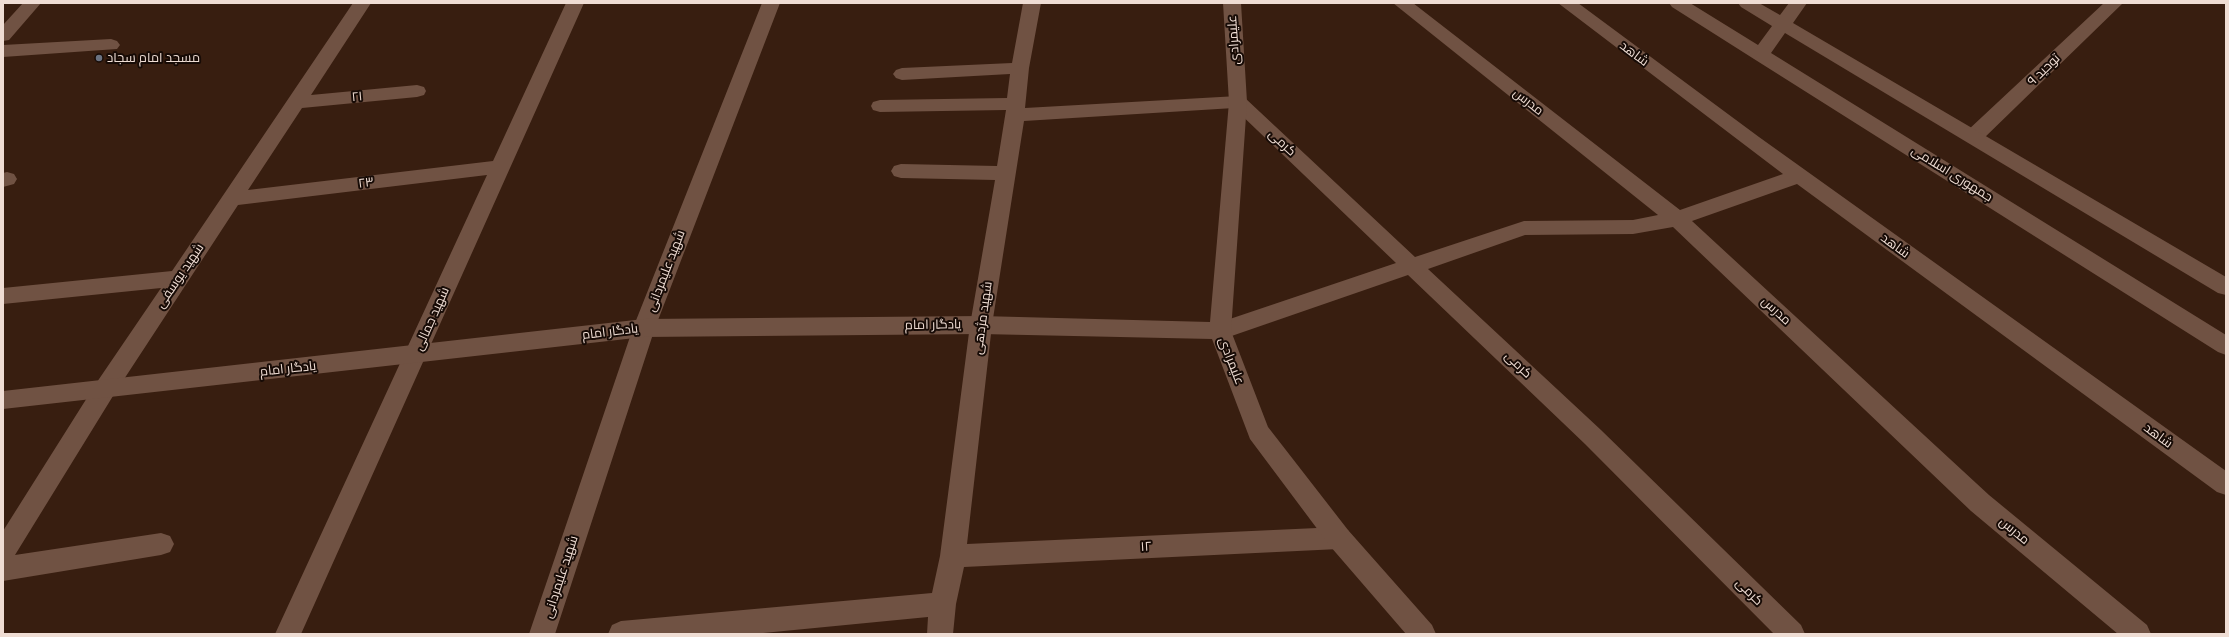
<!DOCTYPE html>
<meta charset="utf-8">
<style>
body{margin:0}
#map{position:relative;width:2229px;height:637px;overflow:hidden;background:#381e10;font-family:Karla,sans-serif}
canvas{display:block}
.frame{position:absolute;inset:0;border:4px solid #efddd4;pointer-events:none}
</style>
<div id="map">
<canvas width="2229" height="637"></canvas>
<div class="frame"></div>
</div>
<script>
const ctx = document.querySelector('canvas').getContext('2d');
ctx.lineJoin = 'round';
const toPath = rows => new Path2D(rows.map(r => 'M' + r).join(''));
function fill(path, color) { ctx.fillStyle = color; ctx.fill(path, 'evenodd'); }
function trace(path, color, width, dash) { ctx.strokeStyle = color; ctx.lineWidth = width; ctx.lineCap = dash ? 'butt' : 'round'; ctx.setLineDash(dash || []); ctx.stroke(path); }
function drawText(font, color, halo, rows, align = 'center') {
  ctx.font = font + ' Karla,Cairo,sans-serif'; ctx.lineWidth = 4; ctx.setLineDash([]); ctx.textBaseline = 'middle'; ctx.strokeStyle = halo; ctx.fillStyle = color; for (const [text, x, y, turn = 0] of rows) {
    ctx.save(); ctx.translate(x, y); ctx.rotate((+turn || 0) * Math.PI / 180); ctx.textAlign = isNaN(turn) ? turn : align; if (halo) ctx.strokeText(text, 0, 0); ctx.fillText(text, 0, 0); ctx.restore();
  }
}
const street = toPath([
 [23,3,41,3,9,40,3,41,3,25,23,3],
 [353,3,371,3,311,95,417,85,424,87,426,91,424,95,417,97,302,108,248,190,493,161,566,3,584,3,301,634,275,634,487,175,238,205,113,396,15,555,161,533,170,536,174,544,170,552,161,555,3,581,3,531,97,382,161,288,3,304,3,288,172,271,353,3],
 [762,3,780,3,655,328,555,634,529,634,633,328,762,3],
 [1023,3,1041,3,1029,68,1025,108,1238,96,1245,98,1415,257,1524,221,1633,220,1658,215,1393,3,1413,3,1680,210,1783,174,1558,3,1578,3,1759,137,2226,471,2226,495,2217,492,1797,184,1692,221,1989,495,2147,625,2151,634,2118,634,1971,511,1673,227,1633,234,1525,235,1428,269,1601,430,1801,625,1805,634,1774,634,1585,444,1408,275,1220,340,1212,337,1209,331,1212,325,1396,263,1234,108,1024,121,992,325,967,544,1339,527,1348,530,1352,538,1348,546,1339,549,964,567,956,604,953,634,927,634,928,617,753,634,608,634,612,625,621,621,932,593,940,556,970,325,995,180,901,178,894,176,891,171,894,166,901,164,997,166,1006,110,880,112,873,110,871,106,873,102,880,100,1007,98,1010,74,902,80,896,78,893,74,896,70,902,68,1012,63,1023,3],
 [2104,3,2123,3,1981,141,1974,142,1967,141,1964,136,1967,131,2104,3],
 [111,39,117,41,120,45,117,49,3,57,3,45,111,39],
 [7,172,14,174,17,179,14,184,3,187,3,173,7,172]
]);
const secondary = toPath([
 [1223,3,1241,3,1247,102,1231,331,1268,427,1348,530,1432,625,1436,634,1406,634,1330,546,1250,439,1212,339,981,334,644,337,3,409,3,391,644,319,981,316,1210,322,1229,102,1223,3],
 [1669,3,1690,3,1758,45,1772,26,1741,7,1738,3,1759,3,1780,15,1789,3,1807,3,1793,23,2226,277,2226,295,2218,293,1785,33,1771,53,2226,335,2226,355,2218,352,1754,59,1672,7,1669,3]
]);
const markers = [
 [99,58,4,"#6b7280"]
];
const streetNames = [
 ["علیمرادی",1234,40,-94],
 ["شاهد",1634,54,37],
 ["توحید ۹",2044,70,-44],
 ["۲۱",357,97,-5],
 ["مدرس",1528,102,38],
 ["کرمی",1282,143,43],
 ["جمهوری اسلامی",1952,174,32],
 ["۲۳",366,183,-7],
 ["شاهد",1895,246,36],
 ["شهید علیمردانی",666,271,-69],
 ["شهید یوسفی",180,276,-56],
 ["مدرس",1776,311,43],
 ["شهید مژدهی",983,318,-82],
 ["شهید جمالی",432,319,-66],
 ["یادگار امام",933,325,-1],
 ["یادگار امام",610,332,-7],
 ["علیمرادی",1231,361,69],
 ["کرمی",1518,365,44],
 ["یادگار امام",288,369,-6],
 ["شاهد",2158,436,36],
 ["مدرس",2014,531,40],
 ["۱۲",1146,547,-3],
 ["شهید علیمردانی",561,577,-72],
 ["کرمی",1749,592,45]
];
const poiNames = [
 ["مسجد امام سجاد",107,58]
];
fill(street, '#705243');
fill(secondary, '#705243');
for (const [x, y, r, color] of markers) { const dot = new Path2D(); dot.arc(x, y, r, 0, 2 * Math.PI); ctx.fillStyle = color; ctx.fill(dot); trace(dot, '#170b06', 1.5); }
drawText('13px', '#efddd4', '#170b06', streetNames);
drawText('13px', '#efddd4', '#170b06', poiNames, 'left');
</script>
